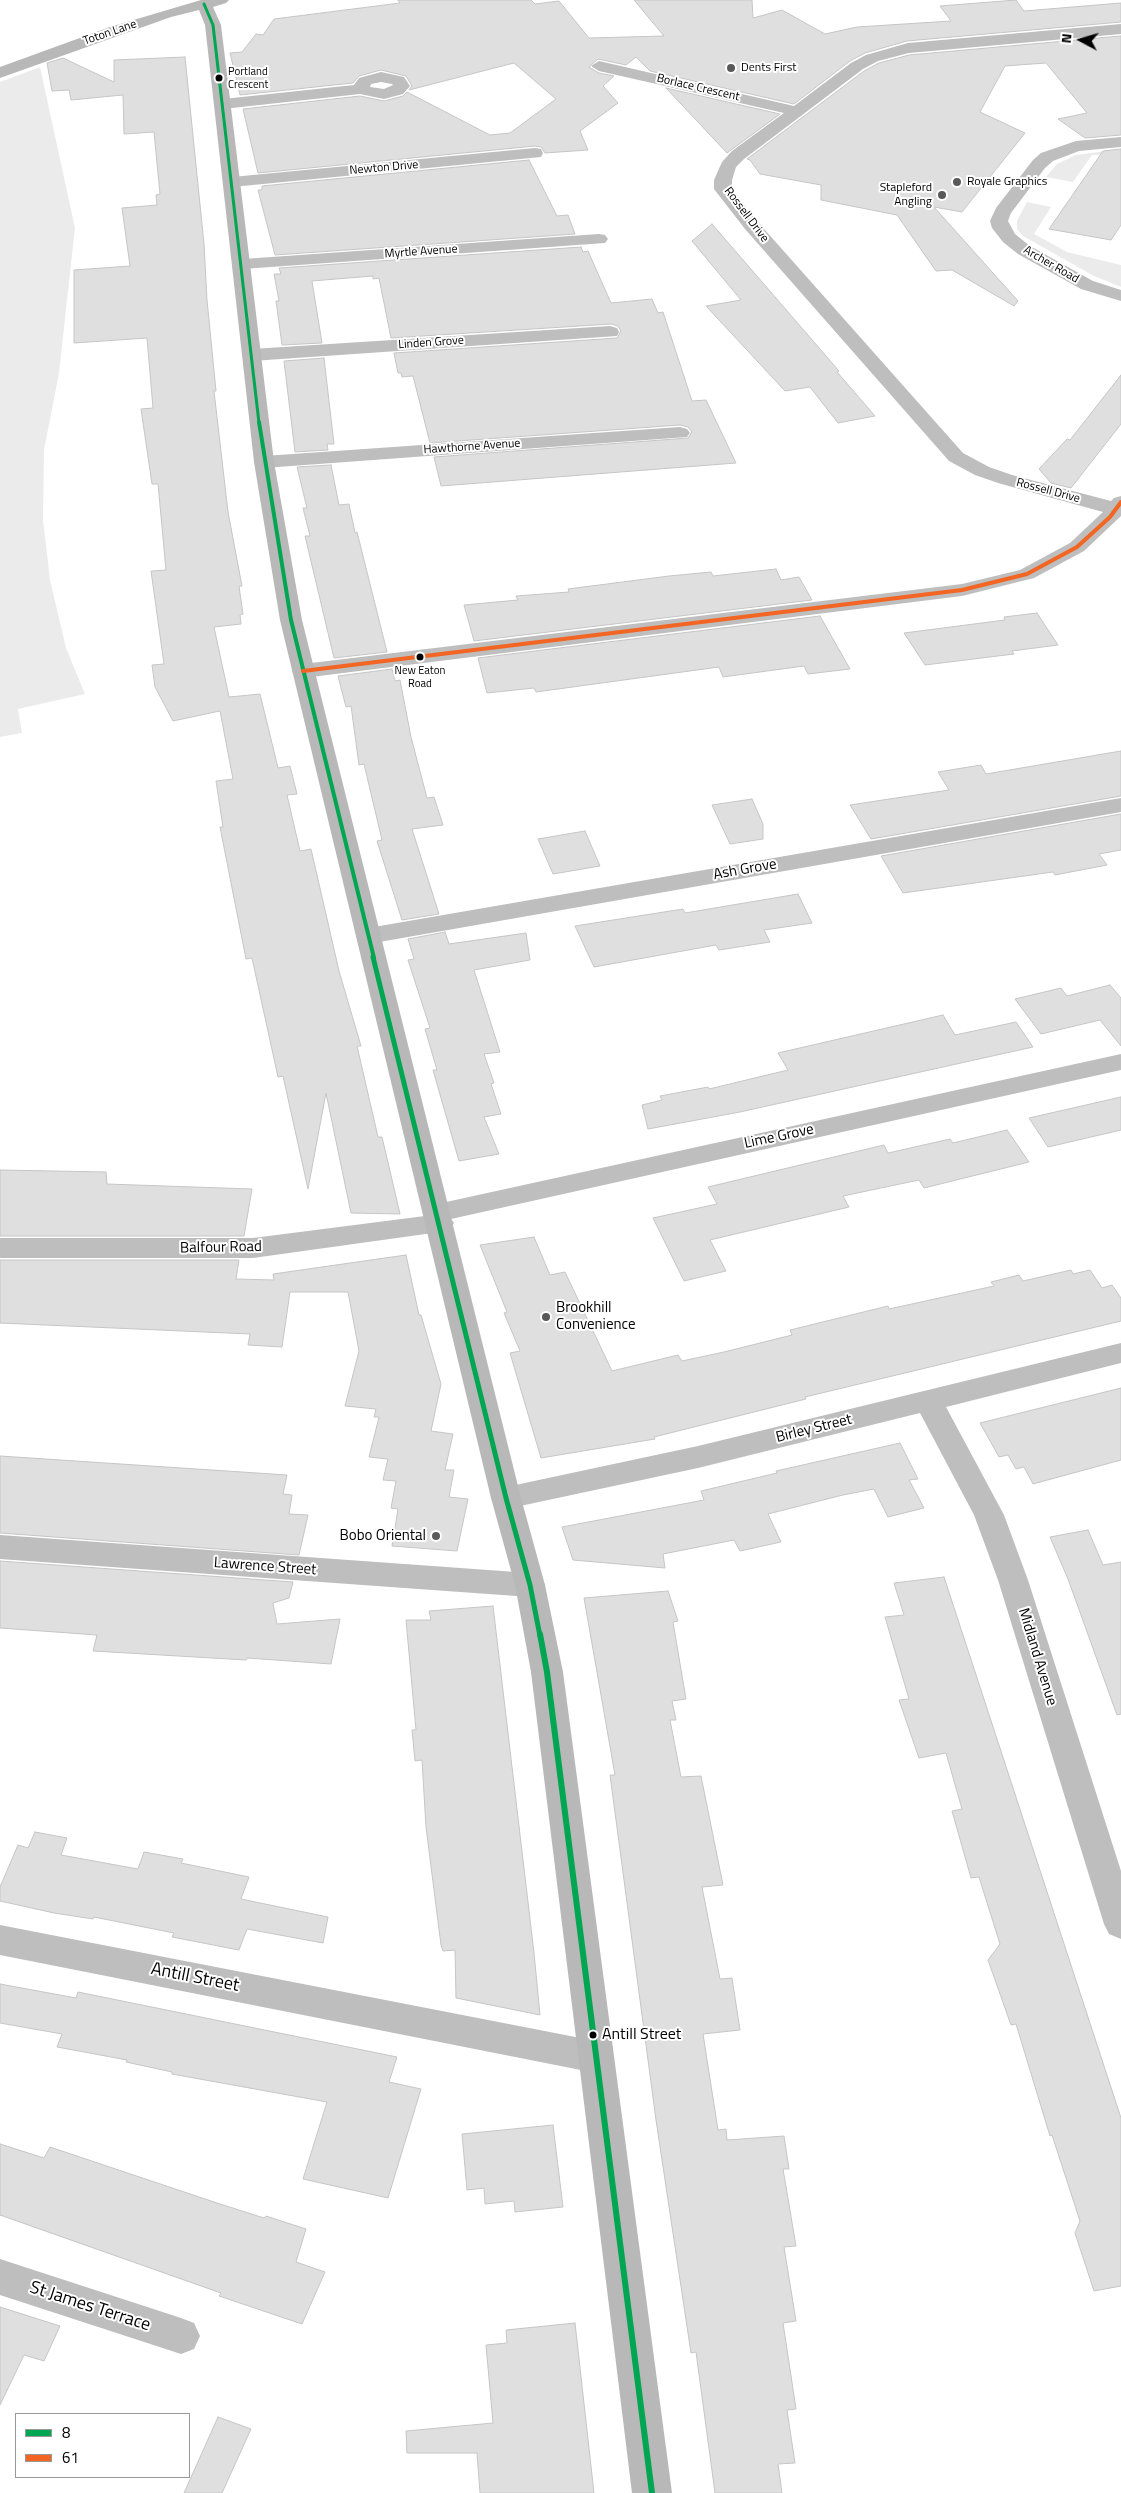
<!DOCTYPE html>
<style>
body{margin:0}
#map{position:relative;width:1121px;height:2493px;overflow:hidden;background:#fff;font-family:"Titillium Web",sans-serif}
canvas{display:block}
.legend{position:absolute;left:15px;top:2413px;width:175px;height:65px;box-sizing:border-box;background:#fff;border:1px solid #999;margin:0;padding:6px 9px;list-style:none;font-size:15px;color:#000}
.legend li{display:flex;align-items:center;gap:10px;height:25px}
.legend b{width:25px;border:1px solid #999}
.north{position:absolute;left:1056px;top:15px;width:50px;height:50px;-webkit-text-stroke:4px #fff;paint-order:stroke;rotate:276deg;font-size:14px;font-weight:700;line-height:20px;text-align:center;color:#000}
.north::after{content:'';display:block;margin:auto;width:18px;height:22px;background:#000;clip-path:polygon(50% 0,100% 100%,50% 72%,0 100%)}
</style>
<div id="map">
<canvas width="1121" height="2493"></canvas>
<ul class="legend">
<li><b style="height:6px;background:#00a651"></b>8</li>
<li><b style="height:6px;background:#f26522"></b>61</li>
</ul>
<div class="north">N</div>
</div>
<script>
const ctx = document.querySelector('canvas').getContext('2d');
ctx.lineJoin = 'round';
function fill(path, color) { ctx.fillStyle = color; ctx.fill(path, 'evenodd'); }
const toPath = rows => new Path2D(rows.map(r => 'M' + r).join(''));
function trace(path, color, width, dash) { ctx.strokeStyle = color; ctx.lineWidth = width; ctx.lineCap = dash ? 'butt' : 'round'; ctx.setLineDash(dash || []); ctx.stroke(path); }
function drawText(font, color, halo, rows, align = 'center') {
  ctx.font = font + ' "Titillium Web",sans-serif'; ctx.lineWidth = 4; ctx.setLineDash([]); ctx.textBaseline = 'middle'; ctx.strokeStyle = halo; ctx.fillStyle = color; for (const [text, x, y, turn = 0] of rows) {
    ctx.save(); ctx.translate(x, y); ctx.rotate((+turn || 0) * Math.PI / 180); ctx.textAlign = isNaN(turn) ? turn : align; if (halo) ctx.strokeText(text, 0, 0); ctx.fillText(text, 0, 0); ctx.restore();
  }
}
const green = toPath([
 [40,67,75,228,59,373,44,450,43,520,50,580,66,648,85,694,18,709,22,733,0,737,0,82],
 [1121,149,1121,154,1092,155,1073,182,1046,177,1057,164,1076,155],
 [1027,202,1051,207,1034,234,1067,252,1121,265,1121,287,1094,276,1023,236,1017,229,1017,221]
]);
const building = toPath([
 [398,0,531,0,535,4,559,1,589,38,664,36,634,0,752,0,753,18,782,10,825,34,857,27,951,21,940,6,1016,0,1024,11,1121,3,1121,22,907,41,865,53,850,61,794,104,650,71,636,57,626,65,598,59,589,67,599,73,614,76,603,86,618,103,580,131,588,150,545,153,541,147,535,146,258,173,243,109,360,96,384,101,403,96,407,92,490,135,510,133,556,99,514,63,409,90,412,86,406,76,381,70,359,76,353,83,240,95,230,53,242,52,256,34,263,35,274,19,400,3,398,0],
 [1121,36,1121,135,1085,138,1058,119,1087,113,1046,63,1005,66,980,112,1025,133,962,212,934,207,1018,301,1014,306,952,270,936,271,897,215,821,200,821,185,760,174,750,160,747,159,864,71,879,63,909,55,1121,36],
 [185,57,204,244,207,300,216,391,214,391,228,512,242,586,239,586,243,614,240,615,241,624,214,627,229,697,260,694,278,768,290,766,297,794,287,795,300,851,311,849,339,971,361,1046,357,1046,378,1137,382,1137,400,1214,351,1213,326,1093,308,1189,283,1076,278,1077,252,958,246,959,220,827,223,827,216,781,233,779,220,711,173,721,155,687,152,665,164,664,151,571,166,570,158,484,152,484,141,409,153,408,147,338,74,343,74,270,130,266,122,208,157,205,156,195,160,194,154,132,124,134,123,95,71,100,69,90,52,91,47,63,63,58,114,82,114,60,185,57],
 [666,88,780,114,727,153,666,88],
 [1121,149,1121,225,1111,240,1049,229,1103,151,1121,149],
 [529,160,557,216,568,215,575,234,275,255,258,190,262,190,262,186,529,160],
 [712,224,839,371,837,372,875,416,838,423,810,387,785,391,706,306,741,300,692,241,712,224],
 [581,247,583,252,588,251,611,303,652,299,658,313,663,312,692,401,706,400,736,463,441,486,434,457,688,438,692,432,688,427,680,425,430,443,413,376,402,377,401,373,398,373,394,353,617,338,621,331,618,326,611,324,391,338,379,278,373,279,373,276,312,281,322,343,282,345,276,301,279,301,274,274,281,274,279,268,581,247],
 [324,358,334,444,327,444,328,450,295,452,284,361,324,358],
 [1121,375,1121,424,1071,488,1051,483,1039,469,1067,439,1070,440,1121,375],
 [331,465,339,505,349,504,355,533,357,532,387,652,334,658,305,536,310,536,303,508,307,508,297,467,331,465],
 [776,569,781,580,799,577,812,600,474,641,464,605,518,600,516,596,569,592,568,589,669,576,711,572,713,576,776,569],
 [1037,613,1058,645,1012,651,1014,654,925,665,904,633,1005,620,1004,617,1037,613],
 [820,616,850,669,808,674,804,666,723,677,719,667,536,692,534,688,487,693,478,658,820,616],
 [392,669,395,681,400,680,411,737,427,798,434,797,443,825,412,829,439,914,402,920,377,841,382,840,364,764,359,765,351,706,346,707,338,676,392,669],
 [1121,751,1121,796,871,839,850,805,949,790,938,772,981,765,986,774,1121,751],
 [752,799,763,824,763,839,730,844,712,805,752,799],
 [1121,814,1121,850,1099,854,1107,865,1055,875,1053,872,903,893,881,856,1121,814],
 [585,831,600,866,553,874,538,839,585,831],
 [798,894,812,923,764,930,770,942,719,950,716,945,594,967,575,926,683,909,685,913,798,894],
 [445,932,449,944,526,933,530,960,474,970,500,1052,484,1054,494,1083,491,1084,501,1114,484,1117,499,1154,459,1161,433,1070,437,1070,425,1029,430,1028,408,960,414,959,408,939,445,932],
 [1110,985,1121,998,1121,1046,1100,1020,1041,1034,1015,999,1061,988,1067,996,1110,985],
 [943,1015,955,1035,1016,1022,1033,1047,740,1112,648,1129,642,1105,662,1100,660,1096,708,1087,709,1089,788,1070,778,1053,943,1015],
 [1121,1097,1121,1130,1048,1147,1029,1118,1121,1097],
 [1007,1130,1029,1162,924,1188,919,1180,843,1196,849,1207,710,1240,726,1271,684,1281,653,1218,717,1204,708,1187,884,1145,888,1153,950,1139,953,1143,1007,1130],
 [0,1170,106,1172,107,1184,252,1189,244,1236,0,1236,0,1170],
 [534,1237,550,1275,565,1272,612,1371,678,1355,682,1361,724,1352,792,1335,790,1330,888,1306,889,1309,994,1286,991,1282,1019,1275,1023,1281,1071,1270,1073,1274,1090,1270,1102,1288,1112,1285,1121,1298,1121,1321,805,1397,806,1399,654,1437,655,1439,541,1458,510,1353,520,1351,504,1313,507,1312,480,1245,534,1237],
 [406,1255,419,1315,421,1315,441,1384,431,1431,453,1434,445,1470,454,1470,449,1497,468,1499,457,1551,392,1546,398,1509,391,1508,396,1481,383,1480,388,1459,369,1457,379,1417,374,1417,376,1409,345,1406,359,1351,348,1292,290,1292,282,1347,248,1345,250,1334,0,1323,0,1260,239,1260,236,1279,274,1280,273,1274,406,1255],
 [1121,1388,1121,1460,1033,1484,1024,1467,1016,1469,1008,1455,999,1457,980,1423,1121,1388],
 [900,1443,918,1479,909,1480,924,1508,888,1517,874,1489,843,1495,768,1514,781,1542,740,1551,734,1540,663,1554,665,1568,573,1560,562,1527,704,1500,701,1491,777,1473,776,1471,900,1443],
 [0,1456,287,1475,283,1494,292,1495,289,1514,308,1515,299,1555,0,1533,0,1456],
 [1088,1530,1103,1565,1121,1562,1121,1714,1117,1715,1068,1579,1050,1537,1088,1530],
 [0,1561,293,1582,289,1598,273,1603,277,1624,340,1619,331,1664,247,1658,246,1660,93,1651,97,1635,0,1628,0,1561],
 [944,1577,1121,2118,1121,2286,1094,2291,1075,2233,1080,2221,1052,2135,1050,2136,1016,2024,1011,2025,988,1960,1000,1944,979,1877,971,1878,952,1811,962,1809,946,1753,919,1758,899,1700,909,1699,885,1617,904,1615,894,1583,944,1577],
 [668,1591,678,1621,673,1622,686,1699,672,1701,676,1720,670,1720,681,1777,701,1776,723,1885,702,1887,720,1979,732,1978,740,2030,703,2034,718,2130,726,2129,727,2140,784,2136,789,2169,783,2169,796,2246,784,2247,796,2321,783,2323,796,2409,787,2410,795,2463,778,2464,782,2493,715,2493,696,2352,691,2353,656,2120,610,1775,615,1775,584,1598,668,1591],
 [493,1606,534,1953,540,2015,456,1998,455,1950,443,1951,441,1945,426,1827,422,1760,415,1761,412,1730,416,1730,406,1620,431,1620,429,1611,493,1606],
 [35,1832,67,1838,61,1855,138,1869,144,1852,183,1859,181,1863,249,1877,241,1899,328,1917,323,1943,247,1929,239,1950,172,1937,174,1933,94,1917,93,1919,54,1913,0,1901,0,1887,18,1845,28,1848,35,1832],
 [0,1984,76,1998,78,1992,397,2057,389,2082,421,2089,388,2198,303,2179,327,2102,172,2074,172,2072,126,2062,127,2060,57,2047,62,2034,0,2023,0,1984],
 [553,2125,563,2207,515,2212,514,2201,485,2204,484,2188,467,2190,462,2134,553,2125],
 [0,2144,44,2158,50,2147,217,2203,264,2218,266,2216,306,2229,296,2262,325,2272,302,2324,219,2296,221,2293,0,2215,0,2144],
 [0,2307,60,2326,44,2361,24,2355,0,2405,0,2307],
 [575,2323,594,2493,480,2493,477,2453,407,2453,406,2431,493,2423,486,2345,507,2343,506,2330,575,2323],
 [218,2417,251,2429,222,2493,184,2493,218,2417]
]);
const street = toPath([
 [1121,24,1121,34,909,53,878,61,863,69,744,159,736,167,732,180,732,189,757,221,963,453,989,467,1012,475,1111,501,1114,498,1121,496,1121,516,1084,551,1034,578,962,596,303,678,295,676,292,671,295,666,303,664,962,584,1020,570,1070,543,1103,512,998,483,975,475,949,461,745,229,714,189,714,180,722,162,732,151,784,113,599,71,591,66,599,61,794,106,851,63,866,55,908,43,1121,24],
 [381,72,404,77,410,86,403,94,384,99,360,94,223,109,217,107,215,104,217,101,223,99,354,85,359,78,381,72],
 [381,82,392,84,393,85,384,89,370,87,371,84,381,82],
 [1121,137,1121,147,1079,151,1053,161,1045,168,1011,213,1008,221,1015,234,1030,246,1093,281,1121,290,1121,301,1081,289,1018,254,1003,242,992,228,990,221,996,208,1033,160,1041,153,1076,141,1121,137],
 [535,148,541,149,543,153,541,157,232,187,226,186,223,182,226,178,232,177,535,148],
 [599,234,605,235,608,239,605,243,243,269,237,268,234,264,237,260,243,259,599,234],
 [610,326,617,328,619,332,617,336,252,361,245,359,243,355,245,351,252,349,610,326],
 [680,427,687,429,690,433,687,437,264,468,257,466,254,462,257,458,264,456,680,427],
 [1121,798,1121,812,368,944,359,941,356,936,359,931,368,928,1121,798],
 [1121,1054,1121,1070,451,1219,454,1223,450,1230,440,1232,253,1258,0,1258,0,1238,253,1238,425,1216,423,1213,427,1206,437,1204,1121,1054],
 [1121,1343,1121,1363,946,1407,1004,1515,1028,1580,1121,1871,1121,1939,1109,1934,1104,1924,998,1580,974,1515,920,1413,698,1468,506,1509,495,1506,491,1498,495,1490,506,1487,698,1446,1121,1343],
 [0,1535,530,1573,541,1577,545,1585,541,1593,530,1597,0,1559,0,1535],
 [0,1925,596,2041,609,2046,614,2057,609,2068,596,2073,0,1955,0,1925],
 [0,2259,181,2318,194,2323,200,2336,194,2349,181,2354,0,2295,0,2259]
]);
const secondary = toPath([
 [229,0,226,3,213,7,221,25,274,462,302,620,521,1498,545,1585,563,1672,672,2493,632,2493,531,1672,515,1585,491,1498,280,620,254,462,205,25,199,10,171,17,0,78,0,67,110,27,201,0,229,0]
]);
const bus1Far3 = toPath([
 [204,4,213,25,259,423]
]);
const bus1Far2 = toPath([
 [259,422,291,620,374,958]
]);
const bus1Far1 = toPath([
 [373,957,506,1498,530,1585,540,1636]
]);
const bus1 = toPath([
 [540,1634,547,1672,652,2493]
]);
const bus2 = toPath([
 [303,671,962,590,1027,574,1077,547,1110,517,1121,502]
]);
const markers = [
 [731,68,5,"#595959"],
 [219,78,4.5,"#000"],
 [957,182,5,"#595959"],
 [942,195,5,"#595959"],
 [420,657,4.5,"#000"],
 [546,1317,5,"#595959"],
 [436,1536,5,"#595959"],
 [593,2035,4.5,"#000"]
];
const farBusnames = [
 ["Portland",228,72],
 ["Crescent",228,85],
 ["New Eaton",420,671,"center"],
 ["Road",420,684,"center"]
];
const farStreetnames = [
 ["Toton Lane",110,33,-19],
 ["Borlace Crescent",698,88,13],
 ["Newton Drive",384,168,-5],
 ["Rossell Drive",746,215,53],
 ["Myrtle Avenue",421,252,-4],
 ["Archer Road",1051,265,30],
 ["Linden Grove",431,343,-4],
 ["Hawthorne Avenue",472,447,-4],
 ["Rossell Drive",1048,491,15]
];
const farPoinames = [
 ["Dents First",741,68],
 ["Royale Graphics",967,182],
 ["Stapleford",932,188,"right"],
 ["Angling",932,202,"right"]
];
const streetNames = [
 ["Ash Grove",745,870,-10],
 ["Lime Grove",779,1137,-12],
 ["Balfour Road",221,1248,-1],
 ["Birley Street",814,1429,-14],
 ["Lawrence Street",265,1567,4],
 ["Midland Avenue",1037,1657,73]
];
const poiNames = [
 ["Brookhill",556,1308],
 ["Convenience",556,1325],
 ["Bobo Oriental",426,1536,"right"]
];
const nearBusnames = [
 ["Antill Street",602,2035]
];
const nearStreetnames = [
 ["Antill Street",195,1978,11],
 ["St James Terrace",90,2307,18]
];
fill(green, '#ebebeb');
fill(building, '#dfdfdf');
trace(building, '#c6c6c6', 1);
fill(street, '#bebebe');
fill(secondary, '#b8b8b8');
trace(bus1Far3, '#00a651', 3);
trace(bus1Far2, '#00a651', 4);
trace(bus1Far1, '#00a651', 5);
trace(bus1, '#00a651', 6);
trace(bus2, '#f26522', 4);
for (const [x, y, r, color] of markers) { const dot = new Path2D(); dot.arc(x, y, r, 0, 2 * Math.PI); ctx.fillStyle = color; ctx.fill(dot); trace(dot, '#fff', 2); }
drawText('11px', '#000', '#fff', farBusnames, 'left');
drawText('12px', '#000', '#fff', farStreetnames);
drawText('12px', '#000', '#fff', farPoinames, 'left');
drawText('15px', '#000', '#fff', streetNames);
drawText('15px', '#000', '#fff', poiNames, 'left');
drawText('16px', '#000', '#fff', nearBusnames, 'left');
drawText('18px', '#000', '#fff', nearStreetnames);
</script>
